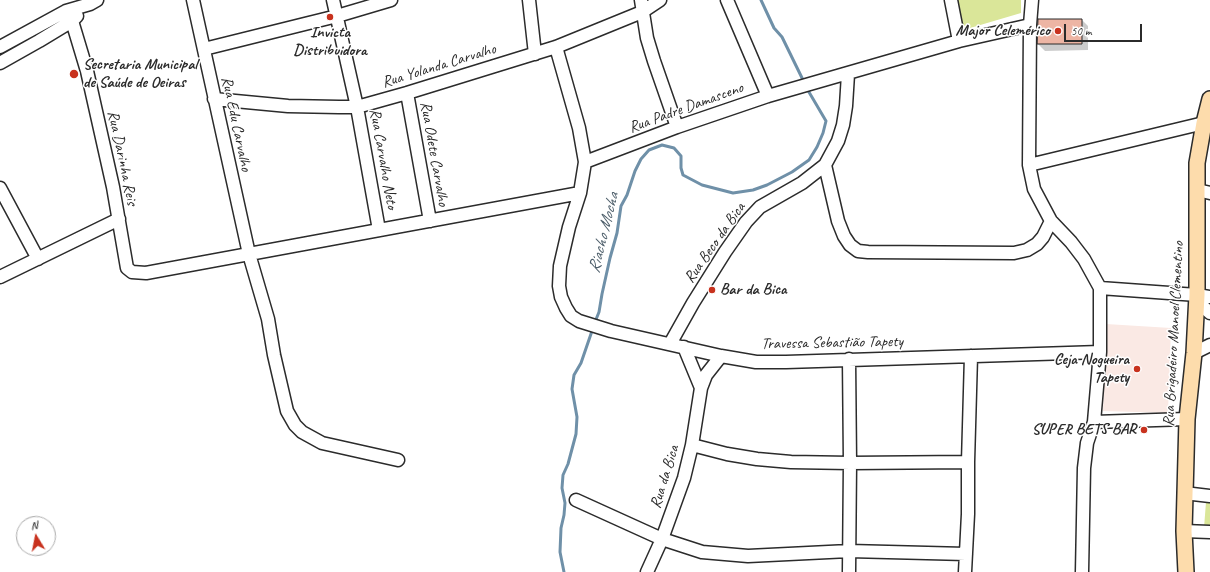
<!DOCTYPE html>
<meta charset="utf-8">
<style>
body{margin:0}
#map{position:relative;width:1210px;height:572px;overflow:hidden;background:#fff;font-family:Caveat,sans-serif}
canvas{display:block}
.north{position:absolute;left:16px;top:516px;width:40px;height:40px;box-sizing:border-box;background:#fff;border:1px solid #aaa;border-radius:50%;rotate:350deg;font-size:11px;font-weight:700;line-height:16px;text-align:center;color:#2b2b2b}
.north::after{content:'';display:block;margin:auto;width:14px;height:18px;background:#c8321e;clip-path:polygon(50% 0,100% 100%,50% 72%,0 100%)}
.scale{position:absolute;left:1064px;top:24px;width:78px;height:18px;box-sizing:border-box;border:2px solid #2b2b2b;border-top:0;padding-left:5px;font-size:12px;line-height:14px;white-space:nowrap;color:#2b2b2b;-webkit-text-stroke:3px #fff;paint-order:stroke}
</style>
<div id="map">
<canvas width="1210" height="572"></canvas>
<div class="north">N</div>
<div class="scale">50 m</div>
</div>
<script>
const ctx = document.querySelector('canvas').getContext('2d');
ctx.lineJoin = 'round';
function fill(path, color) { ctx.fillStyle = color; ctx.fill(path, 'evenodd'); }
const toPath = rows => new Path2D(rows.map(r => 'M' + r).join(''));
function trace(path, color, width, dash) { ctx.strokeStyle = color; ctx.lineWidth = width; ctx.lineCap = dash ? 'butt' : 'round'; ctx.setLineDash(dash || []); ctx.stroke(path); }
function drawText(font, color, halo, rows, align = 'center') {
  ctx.font = font + ' Caveat,sans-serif'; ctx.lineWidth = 3; ctx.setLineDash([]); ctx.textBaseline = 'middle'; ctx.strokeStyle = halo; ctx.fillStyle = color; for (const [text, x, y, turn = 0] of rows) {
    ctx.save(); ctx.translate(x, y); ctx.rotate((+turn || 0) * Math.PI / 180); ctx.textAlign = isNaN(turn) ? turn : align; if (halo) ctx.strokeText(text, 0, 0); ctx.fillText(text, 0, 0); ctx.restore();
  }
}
const built = toPath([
 [1106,324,1171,328,1168,413,1103,411]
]);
const green = toPath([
 [955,0,1021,0,1021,13,960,31],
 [1206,502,1210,503,1210,528,1204,528]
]);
const shadow = toPath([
 [1082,20,1088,26,1088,50,1045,51,1038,44]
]);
const stream = toPath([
 [761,0,774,28,782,37,804,82],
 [595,322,599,312,602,294,610,258,617,233,621,206,627,195,635,171,641,159,649,150,662,145,674,148,681,156,681,168,683,175,702,185,733,193,753,190,767,185,792,172,809,160,817,147,823,133,826,121,806,87],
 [564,572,560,552,561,528,564,515,565,503,562,488,563,475,568,464,576,434,577,417,572,389,574,375,581,363,593,328]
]);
const building = toPath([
 [1038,19,1082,19,1082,44,1037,44,1038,19]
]);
const minor = toPath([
 [193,0,249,254,268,319,274,355,287,411,295,425,302,432,322,443,398,460],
 [333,0,357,107,379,230],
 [529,0,535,54],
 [641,0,647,38,654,61,677,127],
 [727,0,768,96],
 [951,0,959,41],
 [1032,0,1030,25,1029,165,1034,189,1051,221,1071,242,1084,259,1100,288,1197,295,1210,297],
 [66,11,72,21,87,71,113,187,127,268,132,272,146,273,580,193],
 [0,47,66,11,90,4,97,0],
 [556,47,579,128,585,162,580,193,569,227,560,266,559,286,561,297,566,308,571,316,579,321,611,331,721,356,756,362,786,362,1100,352],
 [204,49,337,16,391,0],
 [0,63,39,41,72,21,77,16],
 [407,93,430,221],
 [214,99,288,106,339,107,357,107,407,93,556,47,642,12,660,0],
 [585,162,677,127,768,96,959,41,1030,25],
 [825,165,838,221,844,236,850,245,858,251,868,252,1014,253,1027,250,1037,244,1043,237,1051,221],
 [1029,165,1204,123],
 [0,188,38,259],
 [1197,190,1210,193],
 [0,277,119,219],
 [1197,301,1210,313],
 [670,344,693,303,725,252,746,222,760,207,802,183,825,165,838,141,843,125,846,106,848,74],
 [684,347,701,388],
 [1194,353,1210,345],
 [1094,422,1187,419],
 [692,445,727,454,757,459,791,462,850,463,968,462],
 [1184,493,1210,496],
 [576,500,662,539,702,552,748,556,849,551,966,554],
 [1184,531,1210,532],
 [647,572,662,539,684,478,692,445,701,388,706,375,721,356],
 [849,572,850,463,849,359],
 [965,572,968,514,968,462,971,356],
 [1082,572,1084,468,1087,443,1094,422,1100,352,1100,288]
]);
const major = toPath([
 [1186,572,1184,531,1187,419,1194,353,1197,295,1197,163,1204,123,1210,99]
]);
const markers = [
 [330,17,4,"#c8321e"],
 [1058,31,4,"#c8321e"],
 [74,74,5,"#c8321e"],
 [712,290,4,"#c8321e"],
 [1137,369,4,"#c8321e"],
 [1144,430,4,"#c8321e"]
];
const poiNames = [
 ["Major Celemérico",1050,31],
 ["Invicta",330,33,"center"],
 ["Distribuidora",330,51,"center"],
 ["Secretaria Municipal",83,65,"left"],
 ["de Saúde de Oeiras",83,83,"left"],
 ["Bar da Bica",720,290,"left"],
 ["Ceja Nogueira",1129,360],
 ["Tapety",1129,378],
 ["SUPER BETS BAR",1136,430]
];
const streetNames = [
 ["Rua Yolanda Carvalho",439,66,-17],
 ["Rua Padre Damasceno",686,108,-20],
 ["Rua Edu Carvalho",236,124,78],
 ["Rua Odete Carvalho",434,154,80],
 ["Rua Darinha Reis",122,158,78],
 ["Rua Carvalho Neto",383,159,80],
 ["Rua Beco da Bica",715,243,-55],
 ["Rua Brigadeiro Manoel Clementino",1174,334,-87],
 ["Travessa Sebastião Tapety",832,343,-1],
 ["Rua da Bica",665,477,-73]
];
const waterNames = [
 ["Riacho Mocha",604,233,-76]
];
fill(built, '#fae9e4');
fill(green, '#dae699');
fill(shadow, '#0003');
trace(stream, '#6f90a8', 3);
fill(building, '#edb5a4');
trace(building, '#2b2b2b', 1);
trace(minor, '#2b2b2b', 15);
trace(major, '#2b2b2b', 18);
trace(minor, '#fff', 12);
trace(major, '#fddcac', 15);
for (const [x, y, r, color] of markers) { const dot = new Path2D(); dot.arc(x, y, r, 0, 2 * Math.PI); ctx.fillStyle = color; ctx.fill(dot); trace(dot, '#fff', 1.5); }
drawText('bold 16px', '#2b2b2b', '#fff', poiNames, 'right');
drawText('16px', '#2b2b2b', '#fff', streetNames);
drawText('italic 17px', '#4d5e6a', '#fff', waterNames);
</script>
